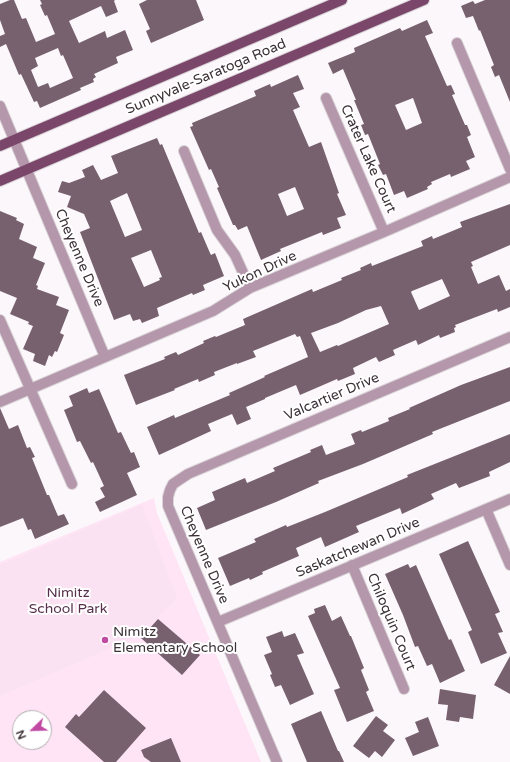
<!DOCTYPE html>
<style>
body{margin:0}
#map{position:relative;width:510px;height:762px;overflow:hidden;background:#fcf7fa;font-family:"Varela Round",sans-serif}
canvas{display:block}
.north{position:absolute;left:12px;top:710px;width:40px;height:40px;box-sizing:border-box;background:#fff;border:1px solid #b1adaf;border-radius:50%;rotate:247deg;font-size:11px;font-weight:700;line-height:16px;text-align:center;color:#3b3137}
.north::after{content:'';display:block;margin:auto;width:14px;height:18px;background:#c04aa2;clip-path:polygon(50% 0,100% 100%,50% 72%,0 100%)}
</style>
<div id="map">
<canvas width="510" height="762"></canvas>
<div class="north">N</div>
</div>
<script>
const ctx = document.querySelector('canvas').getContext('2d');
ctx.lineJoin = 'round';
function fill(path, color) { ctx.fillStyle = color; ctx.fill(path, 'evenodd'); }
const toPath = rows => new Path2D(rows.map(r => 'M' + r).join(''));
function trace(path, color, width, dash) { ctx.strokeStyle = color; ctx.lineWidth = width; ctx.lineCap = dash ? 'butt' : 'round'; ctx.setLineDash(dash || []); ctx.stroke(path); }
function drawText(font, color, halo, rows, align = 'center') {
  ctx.font = font + ' "Varela Round",sans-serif'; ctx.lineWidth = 4; ctx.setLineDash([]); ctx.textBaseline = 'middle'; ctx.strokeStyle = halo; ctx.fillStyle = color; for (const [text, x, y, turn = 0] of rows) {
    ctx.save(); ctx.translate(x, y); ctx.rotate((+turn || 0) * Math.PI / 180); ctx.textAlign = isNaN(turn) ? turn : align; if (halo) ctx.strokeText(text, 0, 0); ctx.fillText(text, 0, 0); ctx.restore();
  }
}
const built = toPath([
 [154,498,157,513,261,762,0,762,0,562],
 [20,718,44,718,44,742,20,742]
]);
const green = toPath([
 [142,505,177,598,138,636,0,696,0,565]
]);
const building = toPath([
 [10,0,14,0,22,19,26,18,36,42,55,34,47,15,45,16,40,5,42,4,40,0,115,0,114,1,118,12,106,17,101,6,69,21,79,43,105,31,107,38,125,30,133,50,116,57,118,63,94,74,96,77,93,79,94,82,80,88,81,90,40,108,37,101,34,102,21,74,19,75,6,44,0,47,0,36,5,34,0,20,0,4],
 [58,48,61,56,63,55,73,78,50,88,48,83,38,87,31,70,38,66,35,58],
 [147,0,196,0,204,20,151,43,146,31,150,29,139,4],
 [485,0,510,0,510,102,499,75,495,77,491,67,494,65,480,30,479,31,473,16,466,18,461,6,473,1,475,4],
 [427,20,433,33,425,36,447,86,451,85,455,94,452,95,465,125,467,125,471,135,467,137,475,157,466,161,470,169,451,177,450,174,431,182,432,184,427,187,428,189,407,198,404,191,394,195,386,174,383,175,378,165,380,164,368,134,365,135,361,125,364,124,354,100,356,100,343,69,333,74,328,63,355,52,354,48,400,28,402,31],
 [413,98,422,123,406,130,395,105],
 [298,75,304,89,293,93,300,107,293,110,309,147,321,142,339,193,337,194,346,215,337,218,341,228,323,235,322,232,280,249,281,251,261,260,247,226,238,230,235,225,233,225,217,188,219,187,211,169,209,170,190,127,193,126,192,123,256,96,254,91,270,84,271,87],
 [295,187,304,209,287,216,278,194],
 [157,138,160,145,162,144,199,233,201,232,210,253,211,255,215,253,224,276,203,285,205,290,193,295,192,293,157,308,159,316,142,323,140,319,133,321,130,314,114,320,80,232,90,228,84,214,67,207,71,196,58,192,62,181,69,183,85,177,82,170,93,165,101,180,118,173,111,156],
 [127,193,142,230,125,237,110,201],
 [151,250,162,277,159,278,160,280,144,287,131,258],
 [510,204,510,245,471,262,473,266,471,267,478,284,499,275,506,291,510,289,510,307,498,312,497,309,455,325,456,327,454,328,455,332,440,338,439,335,418,345,416,340,393,350,395,355,379,362,376,357,353,368,355,374,338,381,337,379,300,395,296,385,265,398,265,399,246,407,251,419,237,425,232,414,208,424,211,431,159,455,147,427,174,415,175,418,230,395,229,393,265,377,264,376,308,357,300,336,297,337,295,334,253,351,256,357,237,364,237,363,214,372,215,375,199,382,198,379,174,389,175,390,136,405,124,375,165,359,164,357,176,352,178,355,204,343,203,341,215,336,216,337,245,325,243,319,312,289,313,292,342,280,341,278,361,270,360,268,371,263,372,266,423,246,421,241,432,236,433,239,462,227,460,222],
 [442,279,450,296,419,310,411,292,412,291],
 [381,306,389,324,338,346,337,345,320,352,311,333,338,323,366,310],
 [0,211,17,218,16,220,24,224,19,239,37,247,33,258,45,263,36,285,38,286,37,289,59,297,56,305,69,310,60,333,64,335,57,352,55,351,52,357,49,355,45,366,33,361,35,354,23,349,33,326,28,324,29,322,10,314,17,298,0,291],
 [510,367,510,401,432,432,433,434,363,464,318,481,319,483,276,502,206,530,197,508,215,500,212,492,245,478,247,483,275,471,273,468,311,452,310,450,322,445,326,455,355,444,351,434,361,430,362,432,389,421,388,418,410,409,409,408,461,385],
 [87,388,89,393,99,389,118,433,121,432,131,453,134,452,140,467,127,473,137,495,100,512,95,502,105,497,100,488,104,486,93,462,91,463,80,441,77,442,64,410,73,406,69,396],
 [0,408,9,429,18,425,27,448,30,447,35,457,32,458,47,495,49,495,58,516,64,514,69,524,35,539,31,529,28,530,23,518,0,527],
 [510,434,510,462,489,472,490,476,459,488,456,483,431,494,434,499,402,514,400,508,356,526,359,532,325,547,321,537,296,548,299,556,262,572,263,574,250,580,249,578,230,586,218,558,256,542,254,539,286,525,287,527,325,512,408,477,407,475],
 [468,541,500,612,495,614,503,632,498,633,507,653,481,664,468,632,472,630,439,554],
 [408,564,410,568,416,565,449,640,451,639,465,671,440,683,432,664,427,666,418,646,415,647,403,615,385,574],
 [325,605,332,621,341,616,350,636,351,636,364,668,361,670,369,690,366,692,374,711,347,722,334,690,340,688,308,616,315,613,314,609],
 [158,619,200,655,182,675,141,638],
 [282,631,284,637,295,633,304,653,297,655,314,694,290,705,281,685,275,687,270,675,272,674,264,655,272,652,266,637],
 [510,656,510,694,494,685],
 [440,689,476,695,473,719,460,717,459,722,446,720,448,705,438,704],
 [104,690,146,728,116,762,104,762,65,727,76,714,79,717],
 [321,711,338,751,339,751,344,762,307,762,291,724],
 [376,716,388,725,383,731,395,740,382,757,375,751,369,758,353,746],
 [428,717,439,746,413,756,405,738,419,732,415,722],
 [171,738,181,762,151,762,144,757,141,750]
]);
const minor = toPath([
 [457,43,510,169],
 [326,98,384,232],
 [0,106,105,357],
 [184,151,217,230,235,255,250,288],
 [0,320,72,484],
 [0,402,213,311,250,288,384,232,510,177],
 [486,509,510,565],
 [352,565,404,689],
 [218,622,510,499],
 [277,762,168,506,168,497,170,490,173,484,188,474,510,337]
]);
const major = toPath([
 [0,146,342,0],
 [0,181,424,0]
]);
const markers = [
 [105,640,4,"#c04aa2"]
];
const streetNames = [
 ["Sunnyvale-Saratoga Road",206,77,-23],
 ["Crater Lake Court",368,159,66],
 ["Cheyenne Drive",79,258,67],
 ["Yukon Drive",260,272,-25],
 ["Valcartier Drive",332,397,-23],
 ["Saskatchewan Drive",358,548,-23],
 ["Cheyenne Drive",204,555,67],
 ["Chiloquin Court",391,622,67]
];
const parkNames = [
 ["Nimitz",68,593],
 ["School Park",68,609]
];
const poiNames = [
 ["Nimitz",113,632],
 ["Elementary School",113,648]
];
fill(built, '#fee4f5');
fill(green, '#fae2f2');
fill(building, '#77616f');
trace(minor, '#d9d3d7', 12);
trace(major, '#d9d3d7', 12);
trace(minor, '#b597ab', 10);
trace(major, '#7a476b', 10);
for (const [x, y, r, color] of markers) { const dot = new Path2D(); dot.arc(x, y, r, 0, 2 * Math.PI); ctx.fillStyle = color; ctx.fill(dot); trace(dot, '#fff', 1.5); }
drawText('14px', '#3b3137', '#fff', streetNames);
drawText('14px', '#57304c', '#fff', parkNames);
drawText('14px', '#3b3137', '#fff', poiNames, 'left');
</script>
